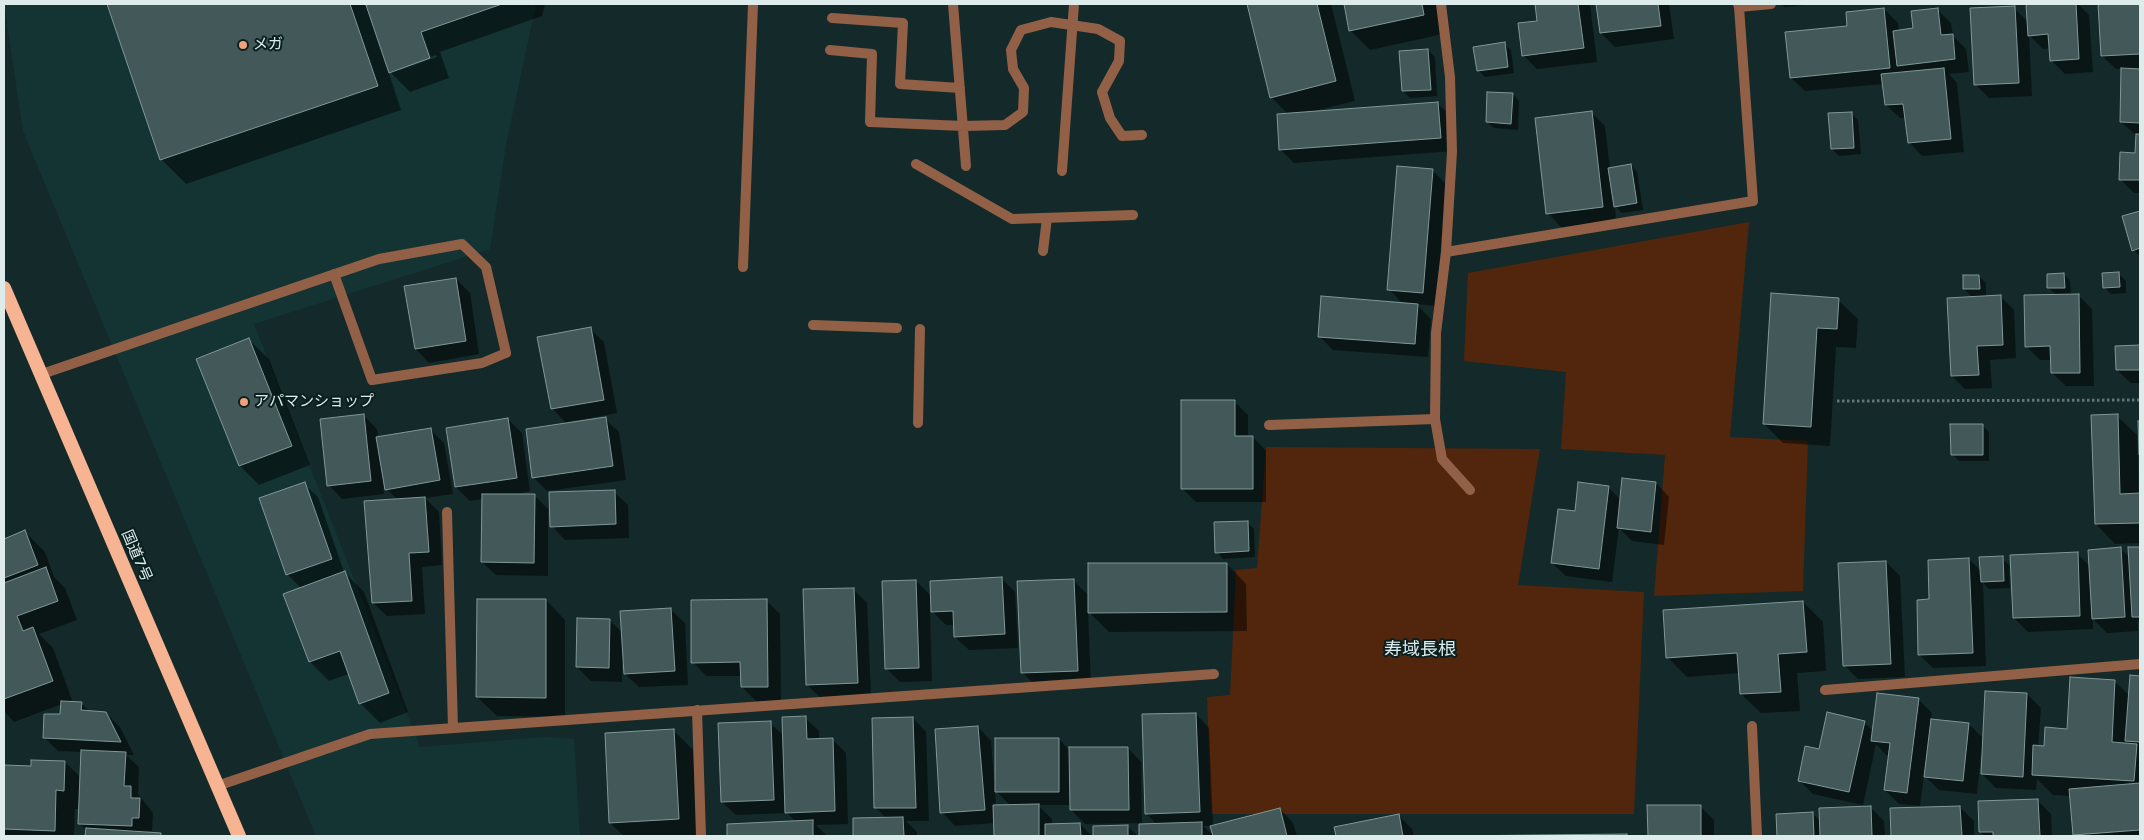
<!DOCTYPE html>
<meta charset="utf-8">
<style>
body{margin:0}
#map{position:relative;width:2144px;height:840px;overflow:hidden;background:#142929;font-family:"Varela Round",sans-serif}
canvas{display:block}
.frame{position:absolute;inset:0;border:5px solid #deebeb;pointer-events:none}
</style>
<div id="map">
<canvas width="2144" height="840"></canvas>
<div class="frame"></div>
</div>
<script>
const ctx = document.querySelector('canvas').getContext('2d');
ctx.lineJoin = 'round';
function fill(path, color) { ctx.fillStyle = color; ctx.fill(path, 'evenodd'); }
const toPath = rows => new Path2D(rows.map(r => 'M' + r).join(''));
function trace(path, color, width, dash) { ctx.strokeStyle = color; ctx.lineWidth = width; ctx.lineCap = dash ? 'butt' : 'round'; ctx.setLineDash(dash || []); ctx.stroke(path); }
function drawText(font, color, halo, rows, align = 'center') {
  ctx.font = font + ' "Varela Round","Noto Sans JP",sans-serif'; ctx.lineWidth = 4; ctx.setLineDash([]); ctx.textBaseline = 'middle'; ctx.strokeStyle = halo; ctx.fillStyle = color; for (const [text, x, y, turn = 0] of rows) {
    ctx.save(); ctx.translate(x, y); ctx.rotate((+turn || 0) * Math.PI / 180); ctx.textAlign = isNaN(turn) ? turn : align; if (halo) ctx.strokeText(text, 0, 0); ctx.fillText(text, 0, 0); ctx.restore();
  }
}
const built = toPath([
 [4,4,536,4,506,145,490,249,254,324,420,747,544,737,574,739,580,836,316,836,23,131]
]);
const green = toPath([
 [1749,222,1730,437,1808,441,1803,591,1654,596,1665,455,1561,449,1566,372,1464,361,1468,273],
 [1266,447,1540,449,1518,585,1644,592,1634,814,1211,814,1207,697,1230,695,1236,570,1257,568]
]);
const shadow = toPath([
 [108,4,365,4,366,6,374,4,545,4,542,16,440,52,449,78,410,92,388,70,401,110,186,184,162,160],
 [436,55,437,57,400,70,400,68],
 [1248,4,1331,4,1355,101,1310,112,1438,104,1452,117,1454,151,1294,163,1281,150,1289,115,1271,97],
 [1345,4,1437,4,1443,34,1370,50,1350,30],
 [1536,4,1590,4,1597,62,1537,69,1524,56,1539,22],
 [1597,4,1669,4,1674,39,1615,47,1601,33],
 [1781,4,1814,4,1785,7],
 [2027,4,2078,4,2089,15,2093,72,2065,74,2052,61,2051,48,2043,49,2029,35,2032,96,1989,98,1975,84,2014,8,2028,22],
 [2100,4,2140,4,2140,68,2134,68,2134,70,2140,70,2140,193,2134,193,2120,179,2136,154,2137,136,2121,122,2123,69,2116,69,2102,56],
 [1884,9,1898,23,1899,31,1915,29,1938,10,1951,23,1953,36,1966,49,1969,72,1949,74,1957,83,1964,152,1922,156,1909,142,1906,118,1900,118,1886,105,1884,84,1805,91,1791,78,1849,27],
 [1504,44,1511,50,1514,73,1485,77,1478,70],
 [1428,50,1435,57,1437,96,1410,98,1403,91],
 [1513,94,1519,101,1518,130,1494,128,1487,122],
 [1591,112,1605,126,1610,169,1631,165,1637,172,1643,210,1622,213,1615,206,1616,221,1561,227,1548,213],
 [1851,113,1858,120,1861,154,1839,156,1832,149],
 [1432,170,1446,184,1436,306,1416,304,1431,319,1428,357,1333,350,1319,336,1403,304,1389,289],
 [2140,212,2140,257,2134,250,2124,217],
 [2064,274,2070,281,2071,296,2079,296,2092,309,2094,386,2066,386,2052,373,2052,360,2040,360,2026,346,2057,296,2049,288],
 [2119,274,2126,281,2126,293,2111,294,2104,287],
 [1979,276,1986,283,1986,297,2000,296,2014,310,2016,358,1990,360,1992,388,1965,389,1952,376,1973,298,1964,289],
 [456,279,470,293,479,354,429,363,416,349,406,287],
 [1772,295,1838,300,1858,319,1856,348,1836,347,1830,446,1783,443,1764,424],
 [590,329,604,342,617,413,568,422,568,424,605,419,619,432,626,480,547,491,534,478,567,424,552,408],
 [249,340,269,359,310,465,259,485,240,466,198,360],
 [2116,347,2140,347,2140,383,2131,383,2117,370],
 [1235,402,1248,415,1248,437,1253,437,1266,451,1266,502,1196,502,1182,488],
 [363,415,377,429,378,438,430,429,444,443,453,494,425,498,439,512,442,565,422,567,425,614,387,616,373,603,398,500,387,489,385,479,383,480,384,494,342,499,329,485],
 [2117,416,2137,435,2140,543,2115,544,2096,524],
 [508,419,522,433,530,491,514,495,534,495,548,509,548,576,496,575,482,562,483,499,470,501,456,487,447,429],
 [1982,425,1989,432,1989,461,1959,461,1952,454],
 [1656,483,1669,497,1664,545,1632,541,1619,528,1612,582,1566,576,1552,563,1576,512,1608,487,1621,500],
 [304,484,318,497,344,572,364,592,408,712,380,723,360,703,349,674,329,681,310,662,285,595,302,589,287,574],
 [614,492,628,505,629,538,565,540,552,526],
 [1247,522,1254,529,1255,557,1223,559,1217,552],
 [25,532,45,552,54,577,65,588,77,620,39,634,53,648,72,700,67,702,81,703,90,712,106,713,120,727,134,755,126,755,139,767,138,794,153,813,152,831,145,831,145,834,162,836,87,836,87,831,79,823,80,809,75,809,74,836,4,836,4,766,32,767,65,762,81,778,82,752,58,751,44,737,61,716,62,704,14,722,4,711,4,540],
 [2140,548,2140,623,2137,620,2138,631,2107,633,2093,619,2093,629,2028,632,2014,618,2077,554,2090,566,2121,549,2130,558,2130,549],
 [2002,558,2009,565,2010,588,1989,589,1983,583,1986,666,1933,668,1919,654,1931,600,1969,559,1982,572],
 [1886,562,1900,576,1905,677,1858,679,1844,665],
 [1227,564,1246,584,1247,631,1109,632,1088,611,1091,684,1036,686,1023,673,1073,580,1089,596],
 [1001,578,1015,592,1018,648,969,650,955,637,955,625,946,625,930,609,932,681,900,682,886,668,916,581,932,597],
 [853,589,867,603,871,696,821,698,807,685],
 [546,600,565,620,565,717,497,716,477,697],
 [766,600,780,614,781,701,756,701,742,687,742,676,706,676,693,662],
 [1803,602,1823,622,1826,671,1797,673,1800,711,1761,713,1741,694,1740,673,1687,677,1667,657],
 [671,610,685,623,688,685,639,687,625,674,624,664,622,664,622,682,591,681,577,667,609,620,623,633],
 [2131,676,2140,677,2140,836,2076,836,2071,796,2053,795,2037,779,2036,790,1996,788,1982,774,1983,755,1981,755,1977,794,1939,790,1924,775,1920,806,1899,804,1885,790,1890,755,1886,755,1876,744,1863,805,1813,794,1799,780,1820,750,1864,722,1874,732,1918,699,1932,713,1931,720,1969,724,1984,739,2027,694,2041,708,2038,747,2045,748,2068,730,2114,681,2130,696],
 [1196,714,1209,728,1213,826,1280,809,1293,823,1297,836,1214,836,1211,826,1203,826,1214,836,1141,836,1140,823,1085,824,1071,810,1071,805,1038,805,1052,819,1052,825,1080,824,1092,836,995,836,995,823,955,826,942,812,978,727,991,741,994,779,1059,739,1070,751,1128,748,1141,762,1142,825,1157,825,1146,813],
 [995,790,1011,806,996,806],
 [805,718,819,731,819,740,832,739,846,753,848,824,816,825,827,836,729,836,728,825,796,822,787,813,736,815,722,802,770,723,784,736],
 [913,718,926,732,929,821,906,821,917,832,917,836,854,836,854,820,887,819,876,808],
 [674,731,693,750,698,836,624,836,610,823],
 [2037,800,2051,814,2052,836,1985,836,1980,831],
 [1700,806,1714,820,1714,836,1649,836,1649,807],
 [1870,807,1884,821,1885,836,1778,836,1777,815,1813,814,1821,822],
 [1960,807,1974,821,1974,836,1892,836,1892,809],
 [1398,815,1412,829,1414,836,1337,836,1335,828],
 [1127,826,1138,836,1094,836,1094,827]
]);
const building = toPath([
 [107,4,350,4,378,86,160,160,107,4],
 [370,4,502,4,421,32,430,58,389,73,366,5,370,4],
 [1247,4,1317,4,1336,81,1270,98,1247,4],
 [1344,4,1422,4,1424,15,1349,31,1344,4],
 [1535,4,1578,4,1584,48,1522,56,1518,23,1537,21,1535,4],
 [1596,4,1658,4,1661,26,1600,33,1596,4],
 [2026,4,2076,4,2079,59,2050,61,2048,34,2028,36,2026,4],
 [2098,4,2140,4,2140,54,2101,56,2098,4],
 [2015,6,2019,83,1974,85,1970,8,2015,6],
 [1884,8,1890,68,1790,78,1785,32,1847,26,1846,12,1884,8],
 [1938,8,1941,35,1953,34,1955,59,1897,66,1893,31,1913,28,1911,11,1938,8],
 [1505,42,1508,67,1477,71,1473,47,1505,42],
 [1428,49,1431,90,1402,91,1399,51,1428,49],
 [1944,68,1951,139,1908,143,1903,104,1885,105,1881,74,1944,68],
 [2121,68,2140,69,2140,123,2120,122,2121,68],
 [1487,92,1513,93,1511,124,1486,122,1487,92],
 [1438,102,1441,138,1279,150,1277,114,1438,102],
 [1592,111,1603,207,1546,214,1535,118,1592,111],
 [1852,112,1854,148,1831,149,1828,113,1852,112],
 [2136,134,2140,134,2140,180,2119,180,2120,152,2135,153,2136,134],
 [1631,164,1637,203,1614,207,1608,168,1631,164],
 [1397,166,1433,169,1423,293,1387,290,1397,166],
 [2140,211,2140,248,2132,251,2122,216,2140,211],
 [2119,272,2120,287,2103,288,2102,273,2119,272],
 [2064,273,2065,288,2047,288,2047,274,2064,273],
 [1963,275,1979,275,1980,289,1963,289,1963,275],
 [456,278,466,341,415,349,404,286,456,278],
 [1771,293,1839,298,1837,329,1817,328,1811,427,1763,424,1771,293],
 [2079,294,2080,373,2051,373,2050,346,2025,347,2024,295,2079,294],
 [2001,295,2003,345,1977,346,1979,375,1951,376,1947,298,2001,295],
 [1321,296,1418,304,1415,344,1318,337,1321,296],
 [591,327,604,400,551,409,537,337,591,327],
 [249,338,292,446,239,466,196,359,249,338],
 [2140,345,2140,370,2116,370,2115,346,2140,345],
 [1181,400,1235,400,1235,436,1253,436,1253,489,1181,489,1181,400],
 [364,414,371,481,327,486,320,419,364,414],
 [2118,414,2120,494,2140,493,2140,523,2095,524,2091,415,2118,414],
 [606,417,613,466,532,478,526,429,606,417],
 [508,418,517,478,455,487,446,428,508,418],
 [2138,421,2140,421,2140,455,2139,455,2138,421],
 [1950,424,1983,424,1983,455,1951,455,1950,424],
 [431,428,440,480,385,490,376,437,431,428],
 [1622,478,1656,482,1651,532,1617,528,1622,478],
 [305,482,332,559,286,575,259,498,305,482],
 [1578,482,1609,486,1599,569,1551,563,1558,509,1575,511,1578,482],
 [615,490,616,524,550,527,549,492,615,490],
 [482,494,535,494,534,563,481,562,482,494],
 [425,497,429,552,409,553,412,601,372,603,364,501,425,497],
 [1248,521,1249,551,1215,553,1214,522,1248,521],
 [25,530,38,565,4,578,4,539,25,530],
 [2121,547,2125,617,2092,619,2088,550,2121,547],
 [2128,547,2140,547,2140,617,2132,617,2128,547],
 [2078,552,2080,616,2013,618,2010,555,2078,552],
 [2003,556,2004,581,1981,582,1979,557,2003,556],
 [1969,558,1973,653,1918,655,1917,600,1929,599,1928,560,1969,558],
 [1886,561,1891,664,1843,666,1838,563,1886,561],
 [1088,563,1227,563,1227,612,1088,613,1088,563],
 [46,567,58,601,17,616,23,631,33,627,53,681,4,699,4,583,46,567],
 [345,571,389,693,359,704,340,651,309,662,283,594,345,571],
 [1002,577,1005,634,954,637,953,611,931,612,930,581,1002,577],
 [1074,579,1078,671,1021,673,1017,581,1074,579],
 [916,580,919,668,885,669,882,581,916,580],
 [854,588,858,683,806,685,803,589,854,588],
 [477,599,546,599,546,698,476,697,477,599],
 [767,599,768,687,741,687,740,662,691,663,691,600,767,599],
 [1803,601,1807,652,1778,654,1781,692,1740,694,1737,653,1666,658,1663,610,1803,601],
 [671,608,675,671,624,674,620,611,671,608],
 [577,618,610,619,609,668,576,667,577,618],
 [2130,675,2140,676,2140,742,2125,741,2130,675],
 [2070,677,2115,680,2112,742,2137,744,2134,781,2032,775,2033,745,2044,746,2045,727,2067,729,2070,677],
 [1985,691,2027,693,2023,777,1981,774,1985,691],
 [1877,693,1919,698,1907,793,1884,790,1890,743,1871,741,1877,693],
 [61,701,82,702,81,710,106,712,121,742,43,738,44,714,60,714,61,701],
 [1827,712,1865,721,1849,792,1798,781,1805,746,1819,749,1827,712],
 [1196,713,1200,812,1145,814,1142,714,1196,713],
 [806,716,807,739,833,738,835,811,785,813,782,717,806,716],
 [913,717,916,808,874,808,872,718,913,717],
 [1931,719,1969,723,1963,781,1924,777,1931,719],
 [771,721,774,800,721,802,718,723,771,721],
 [978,726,985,810,940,813,935,729,978,726],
 [674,729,679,819,609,823,605,733,674,729],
 [995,738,1059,738,1059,792,995,792,995,738],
 [1069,747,1128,747,1129,810,1070,810,1069,747],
 [81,750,126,752,124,786,131,786,131,798,140,798,139,818,132,818,132,826,78,824,81,750],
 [31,760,65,761,64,791,56,790,55,831,4,829,4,765,31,766,31,760],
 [2140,783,2140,830,2073,835,2069,789,2140,783],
 [2038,799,2040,836,1993,836,1993,832,1979,832,1978,801,2038,799],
 [1039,804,1039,836,994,836,993,805,1039,804],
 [1647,805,1701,805,1701,836,1648,836,1647,805],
 [1871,806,1872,836,1820,836,1819,808,1871,806],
 [1960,806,1962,836,1891,836,1890,808,1960,806],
 [1280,808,1287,836,1213,836,1210,826,1280,808],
 [1813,812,1814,836,1777,836,1776,814,1813,812],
 [1399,814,1403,836,1336,836,1334,827,1399,814],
 [903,817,904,836,853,836,853,818,903,817],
 [813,820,813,836,727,836,727,824,813,820],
 [1202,822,1202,836,1139,836,1139,824,1202,822],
 [1080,823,1081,836,1045,836,1045,824,1080,823],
 [1128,825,1128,836,1093,836,1093,826,1128,825],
 [86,828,161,833,161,836,85,836,86,828],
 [1627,834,1627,836,1449,836,1627,834]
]);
const path = toPath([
 [1837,401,2140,400]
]);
const service = toPath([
 [953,4,966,166],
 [832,18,903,23,900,84,960,88],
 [830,50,872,54,870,122,963,126,1005,125,1023,112,1024,88,1013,69,1011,50,1021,30,1051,22,1098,29,1120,41,1119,61,1102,92,1110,118,1122,136,1142,135],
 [916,164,1012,219,1133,215],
 [1062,171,1074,4],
 [1043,251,1047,218],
 [743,267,753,4],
 [813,325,897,328],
 [918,423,920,329]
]);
const minor = toPath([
 [1441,4,1450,77,1452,152,1446,252,1436,333,1435,419,1442,459,1470,490],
 [1738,4,1739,7,1771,4],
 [1446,252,1753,201,1739,7],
 [42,374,379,259,462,244,486,267,506,353,482,363,372,380,334,274],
 [1269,425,1435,419],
 [447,512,453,728],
 [1825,690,2140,664],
 [697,710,701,836],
 [1752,726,1757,836],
 [217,786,370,734,1214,674]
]);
const trunk = toPath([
 [4,288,239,836]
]);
const markers = [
 [243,45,5,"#f0a27a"],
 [244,402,5,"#f0a27a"]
];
const poiNames = [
 ["メガ",253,45],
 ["アパマンショップ",254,402]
];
const streetNames = [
 ["国道7号",136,556,67]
];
const quarterNames = [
 ["寿域長根",1420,650]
];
fill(built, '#143434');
fill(green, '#51260d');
fill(shadow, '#0007');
fill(building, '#435959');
trace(building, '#809898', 1);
trace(path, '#637575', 3, [2.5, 2.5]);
trace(service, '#926046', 10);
trace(minor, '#926046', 10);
trace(trunk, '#f6b492', 14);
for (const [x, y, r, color] of markers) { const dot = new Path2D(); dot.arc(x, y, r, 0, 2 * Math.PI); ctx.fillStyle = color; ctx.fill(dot); trace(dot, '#0a1f1f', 2); }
drawText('15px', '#deebeb', '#0a1f1f', poiNames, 'left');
drawText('15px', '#deebeb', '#0a1f1f', streetNames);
drawText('18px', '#deebeb', '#0a1f1f', quarterNames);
</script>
